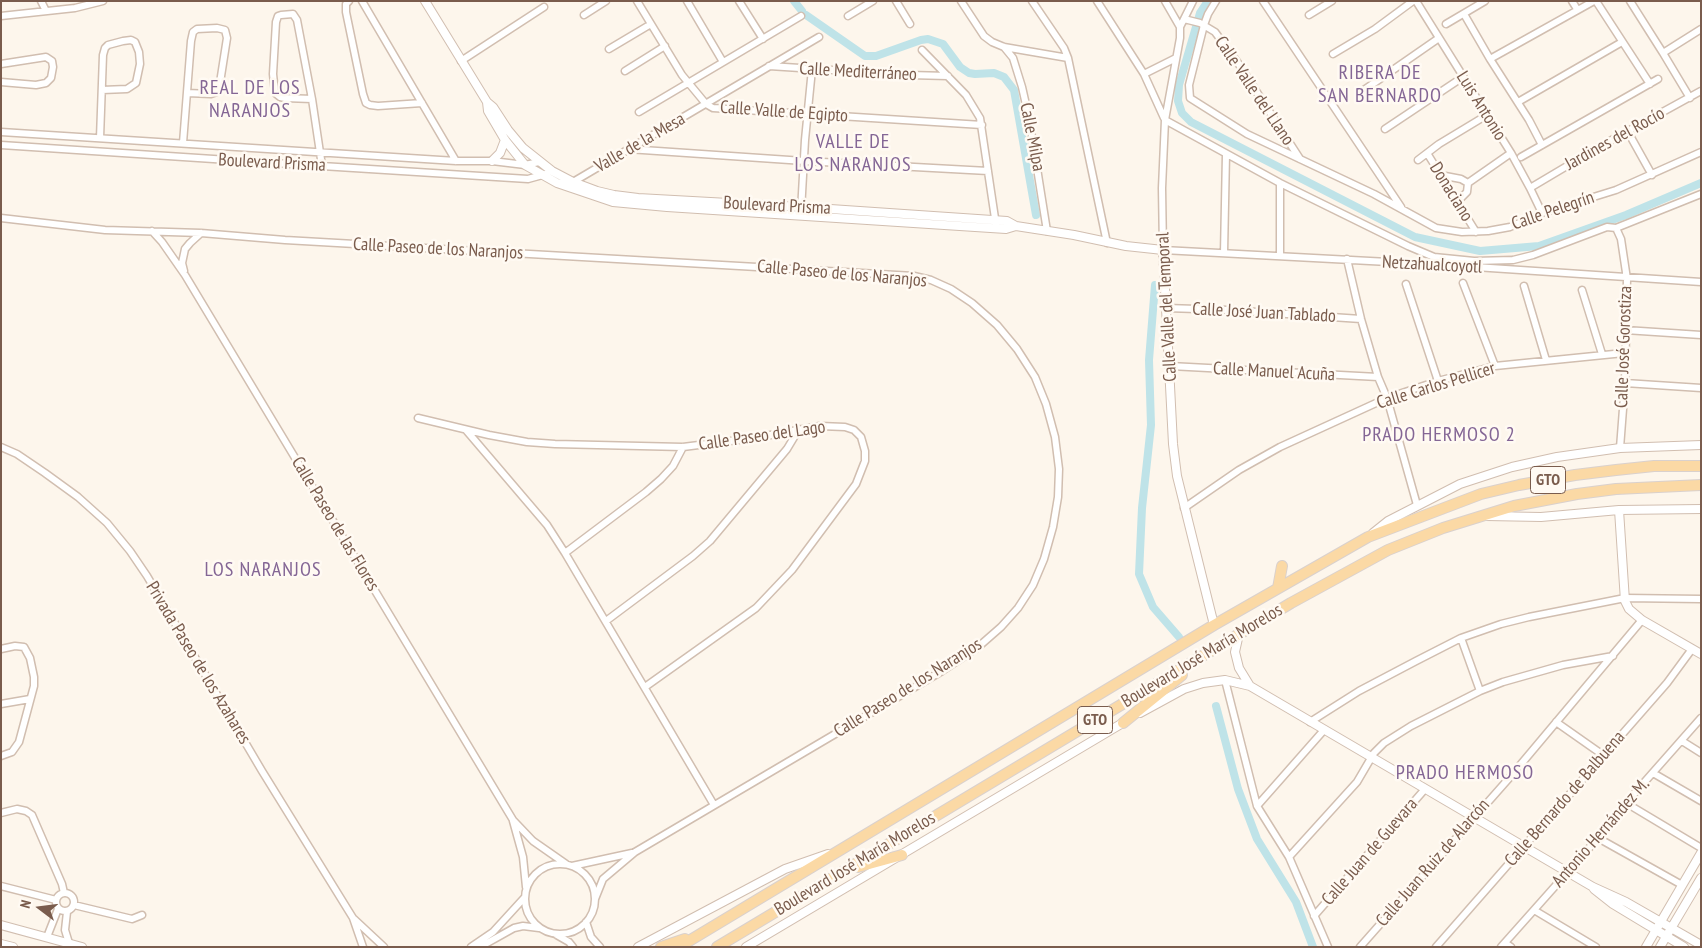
<!DOCTYPE html>
<meta charset="utf-8">
<style>
body{margin:0}
#map{position:relative;width:1702px;height:948px;overflow:hidden;background:#fdf6ec;font-family:"PT Sans Narrow",sans-serif}
canvas{display:block}
.frame{position:absolute;inset:0;border:2px solid #7a5c4d;pointer-events:none}
.north{position:absolute;left:15px;top:883px;width:50px;height:50px;-webkit-text-stroke:4px #fffaf3;paint-order:stroke;rotate:285deg;font-size:14px;font-weight:700;line-height:20px;text-align:center;color:#7a5c4d}
.north::after{content:'';display:block;margin:auto;width:18px;height:22px;background:#7a5c4d;clip-path:polygon(50% 0,100% 100%,50% 72%,0 100%)}
</style>
<div id="map">
<canvas width="1702" height="948"></canvas>
<div class="frame"></div>
<div class="north">N</div>
</div>
<script>
const ctx = document.querySelector('canvas').getContext('2d');
ctx.lineJoin = 'round';
const toPath = rows => new Path2D(rows.map(r => 'M' + r).join(''));
function trace(path, color, width, dash) { ctx.strokeStyle = color; ctx.lineWidth = width; ctx.lineCap = dash ? 'butt' : 'round'; ctx.setLineDash(dash || []); ctx.stroke(path); }
function drawText(font, color, halo, rows, align = 'center') {
  ctx.font = font + ' "PT Sans Narrow",sans-serif'; ctx.lineWidth = 5; ctx.setLineDash([]); ctx.textBaseline = 'middle'; ctx.strokeStyle = halo; ctx.fillStyle = color; for (const [text, x, y, turn = 0] of rows) {
    ctx.save(); ctx.translate(x, y); ctx.rotate((+turn || 0) * Math.PI / 180); ctx.textAlign = isNaN(turn) ? turn : align; if (halo) ctx.strokeText(text, 0, 0); ctx.fillText(text, 0, 0); ctx.restore();
  }
}
const canal = toPath([
 [794,1,802,11],
 [1208,1,1200,13,1179,85,1178,101,1182,113,1191,122,1415,237,1480,251,1539,246,1626,215,1701,183],
 [806,15,865,56,876,56,921,40,928,39,943,44,960,67,969,73,975,74,994,73,1004,77,1014,90,1036,215],
 [1155,285,1149,360,1151,425,1142,508,1139,574,1153,607,1179,637],
 [1216,706,1238,789,1257,839,1296,902,1313,947]
]);
const minor = toPath([
 [41,1,46,11],
 [349,1,346,4,346,12,363,94,366,103,370,105,378,106,422,103],
 [362,1,456,161],
 [637,1,682,75,706,104,713,108,982,125],
 [687,1,723,62],
 [739,1,763,39],
 [896,1,910,24],
 [961,1,984,36,992,42,1004,47,1068,58],
 [1032,1,1064,48,1068,58,1107,243],
 [1097,1,1144,74,1164,118],
 [1165,1,1180,27],
 [1193,1,1180,27,1180,38,1165,120,1162,188,1163,250,1445,265,1701,282],
 [1216,1,1208,14,1204,25,1189,85,1190,98,1247,134,1374,194,1436,228,1462,232,1488,231,1510,227,1542,213,1616,190,1701,152],
 [1263,1,1401,207],
 [1416,1,1511,153,1530,188,1542,213],
 [1572,1,1577,9],
 [1596,1,1650,84],
 [1630,1,1663,53,1690,98],
 [1464,14,1490,59,1529,120,1542,145],
 [584,15,606,1],
 [1309,15,1332,1],
 [1,16,75,8,103,1],
 [848,16,873,1],
 [1184,19,1200,23,1215,32,1238,63,1300,159],
 [1446,24,1485,1],
 [1004,47,1013,58,1022,87,1029,118,1047,231],
 [609,49,651,24],
 [922,50,966,95,980,118,996,225],
 [1663,53,1701,29],
 [1333,54,1375,29,1413,1],
 [1490,59,1594,1],
 [461,61,544,7],
 [1,64,46,57,52,61,53,67,51,78,46,83,36,85,1,82],
 [769,66,909,75,948,76],
 [625,71,665,46],
 [1144,74,1176,58],
 [1364,90,1439,38],
 [312,99,285,98,280,97,275,93,273,74,276,22,278,16,281,15,293,14,297,20,312,99,322,166],
 [1518,102,1622,42],
 [639,112,801,16],
 [1165,120,1280,183,1408,246,1434,257,1474,261,1513,260,1533,255,1607,227,1616,228,1621,239,1627,279,1625,383,1620,448],
 [1385,129,1463,77],
 [1,132,456,161,492,161,525,165,539,162],
 [1628,132,1652,175],
 [100,138,103,55,105,48,108,45,123,41,131,40,135,42,139,52,140,64,136,83,127,89,102,90],
 [183,143,191,41,193,32,197,29,217,28,225,30,227,38,219,89,217,92,211,94,187,93],
 [1,145,274,163,528,179,546,174],
 [628,149,804,161,988,171],
 [1427,153,1476,232],
 [1521,157,1658,79],
 [1418,160,1439,144,1487,115],
 [1440,175,1461,179,1468,183],
 [573,182,819,37],
 [1280,183,1280,255],
 [1468,183,1511,153],
 [1530,188,1599,147,1701,91],
 [1458,201,1467,192,1468,183],
 [801,211,805,140,812,69],
 [1,218,105,230,201,233,285,240,914,276,931,280,951,289,972,303,997,325,1017,349,1035,377,1046,404,1055,437,1059,469,1058,497,1053,527,1044,559,1033,585,1018,608,1001,627,977,648,942,671,635,852,603,879,595,899],
 [1616,228,1701,194],
 [152,231,162,242,185,275,513,820,533,841,566,864],
 [1224,253,1226,154],
 [1347,259,1361,319,1378,377,1387,398,1417,505],
 [184,271,182,263,185,249,190,243,201,233],
 [1463,283,1495,366],
 [1406,284,1438,381],
 [1524,286,1546,360],
 [1582,290,1602,354],
 [1166,308,1228,310,1361,319],
 [1625,330,1701,335],
 [1170,366,1378,377],
 [1625,383,1701,388],
 [418,418,489,435,527,442,555,444,683,447,754,438,820,426,845,427,854,430,861,437,865,451,865,461,856,484,792,570,756,608,645,687],
 [466,430,547,525,565,553,714,805],
 [1,447,17,454,45,473,78,497,107,523,130,551,147,576,262,771,353,918,363,947],
 [1184,508,1239,470,1280,447,1387,398,1438,381,1495,366,1624,353],
 [565,553,646,492,661,479,673,466,683,447],
 [606,621,693,556,710,541,787,449,799,429],
 [1461,638,1480,691],
 [1,649,15,646,24,647,30,658,34,677,34,686,19,742,12,752,1,756],
 [1225,680,1257,806,1289,857,1328,947],
 [1,704,30,699],
 [1310,722,1359,691,1416,661,1461,638,1501,624,1529,617,1625,598,1701,599],
 [1556,722,1603,755],
 [1682,741,1701,753],
 [1653,773,1701,801],
 [1626,803,1701,848],
 [1257,806,1324,730],
 [1,813,17,809,26,811,32,815,62,884,64,893],
 [513,821,523,857,526,887],
 [1598,838,1682,885],
 [1289,857,1357,782,1374,753,1384,743,1411,726,1480,691,1503,682,1563,665,1613,656],
 '525 899a35 35 0 1 1 70 0a35 35 0 1 1-70 0Z',
 [572,866,632,853],
 [1,886,56,900],
 '56 902a9 9 0 1 1 18 0a9 9 0 1 1-18 0Z',
 [74,905,132,919,142,915],
 [1534,910,1596,947],
 [67,912,65,930,69,943],
 [1314,916,1425,789],
 [354,919,384,947],
 [586,922,591,937,600,947],
 [555,934,569,942,573,947],
 [47,937,58,909],
 [1505,943,1511,947],
 [471,947,493,932,525,897],
 [480,947,514,928,523,926,539,928],
 [1360,947,1511,776,1642,620],
 [1436,947,1667,683,1692,649],
 [1501,947,1598,838,1626,803,1701,718]
]);
const tertiary = toPath([
 [425,1,487,102,493,107,508,130,523,148,552,171,573,182,597,191,614,195,638,198,801,207,1007,221,1016,226,1074,235,1126,246,1163,250,1173,444,1177,476,1214,625],
 [487,102,488,111,505,140,525,165,557,183,613,202,667,207,1006,229,1016,226],
 [492,161,500,153,505,140],
 [1619,510,1625,601,1629,609,1642,620,1701,654],
 [1486,516,1541,517,1619,510,1701,509],
 [1373,533,1388,521,1460,484,1512,467,1557,457,1620,448,1701,445],
 [1239,634,1235,652,1239,668,1250,686,1593,887,1626,902,1701,945],
 [1140,713,1184,689,1203,683,1225,680,1250,686],
 [1594,889,1613,904,1684,947],
 [1,925,82,947],
 [1,944,13,947],
 [638,947,785,869,828,854],
 [746,947,1126,721],
 [1646,947,1701,853],
 [1660,947,1701,878]
]);
const primary = toPath([
 [1278,588,1282,566],
 [1123,723,1182,675],
 [858,867,902,855],
 [661,947,685,939],
 [679,947,1214,625,1368,537,1481,494,1519,485,1575,475,1616,470,1654,466,1701,466],
 [717,947,1291,603,1388,550,1443,528,1514,506,1577,494,1616,489,1701,485]
]);
const shields = [
 [1548,480,35],
 [1095,720,35]
];
const shieldNames = [
 ["GTO",1548,480],
 ["GTO",1095,720]
];
const streetNames = [
 ["Calle Mediterráneo",858,72,3],
 ["Calle Valle del Llano",1254,91,56],
 ["Luis Antonio",1481,106,58],
 ["Calle Valle de Egipto",784,112,4],
 ["Calle Milpa",1032,137,79],
 ["Jardines del Rocío",1615,139,-29],
 ["Valle de la Mesa",640,143,-30],
 ["Boulevard Prisma",272,163,3],
 ["Donaciano",1451,192,58],
 ["Boulevard Prisma",777,206,3],
 ["Calle Pelegrín",1553,211,-19],
 ["Calle Paseo de los Naranjos",438,249,3],
 ["Netzahualcoyotl",1432,265,3],
 ["Calle Paseo de los Naranjos",842,274,5],
 ["Calle Valle del Temporal",1167,307,-93],
 ["Calle José Juan Tablado",1264,313,3],
 ["Calle José Gorostiza",1624,347,-88],
 ["Calle Manuel Acuña",1274,372,3],
 ["Calle Carlos Pellicer",1436,386,-17],
 ["Calle Paseo del Lago",762,436,-8],
 ["Calle Paseo de las Flores",335,524,59],
 ["Boulevard José María Morelos",1202,656,-31],
 ["Privada Paseo de los Azahares",198,663,59],
 ["Calle Paseo de los Naranjos",908,688,-32],
 ["Calle Bernardo de Balbuena",1565,799,-49],
 ["Antonio Hernández M.",1601,833,-49],
 ["Calle Juan de Guevara",1370,852,-49],
 ["Calle Juan Ruiz de Alarcón",1433,863,-49],
 ["Boulevard José María Morelos",855,864,-31]
];
const quarterNames = [
 ["RIBERA DE",1380,73],
 ["SAN BERNARDO",1380,96],
 ["REAL DE LOS",250,88],
 ["NARANJOS",250,111],
 ["VALLE DE",853,142],
 ["LOS NARANJOS",853,165],
 ["PRADO HERMOSO 2",1439,435],
 ["LOS NARANJOS",263,570],
 ["PRADO HERMOSO",1465,773]
];
trace(canal, '#bfe3e8', 8);
trace(minor, '#d1beb0', 9);
trace(tertiary, '#d1beb0', 10);
trace(primary, '#dad1cd', 12);
trace(minor, '#fff', 6);
trace(tertiary, '#fff', 8);
trace(primary, '#fbd9a5', 10);
for (const [x, y, w] of shields) { const box = new Path2D(); box.roundRect(x - w / 2, y - 13.5, w, 27, 4); ctx.fillStyle = '#fffaf3'; ctx.fill(box); trace(box, '#7a5c4d', 1); }
drawText('bold 16px', '#7a5c4d', null, shieldNames);
drawText('18px', '#7a5c4d', '#fffaf3', streetNames);
ctx.letterSpacing = '1px';
drawText('20px', '#846695', '#fffaf3', quarterNames);
ctx.letterSpacing = '0px';
</script>
